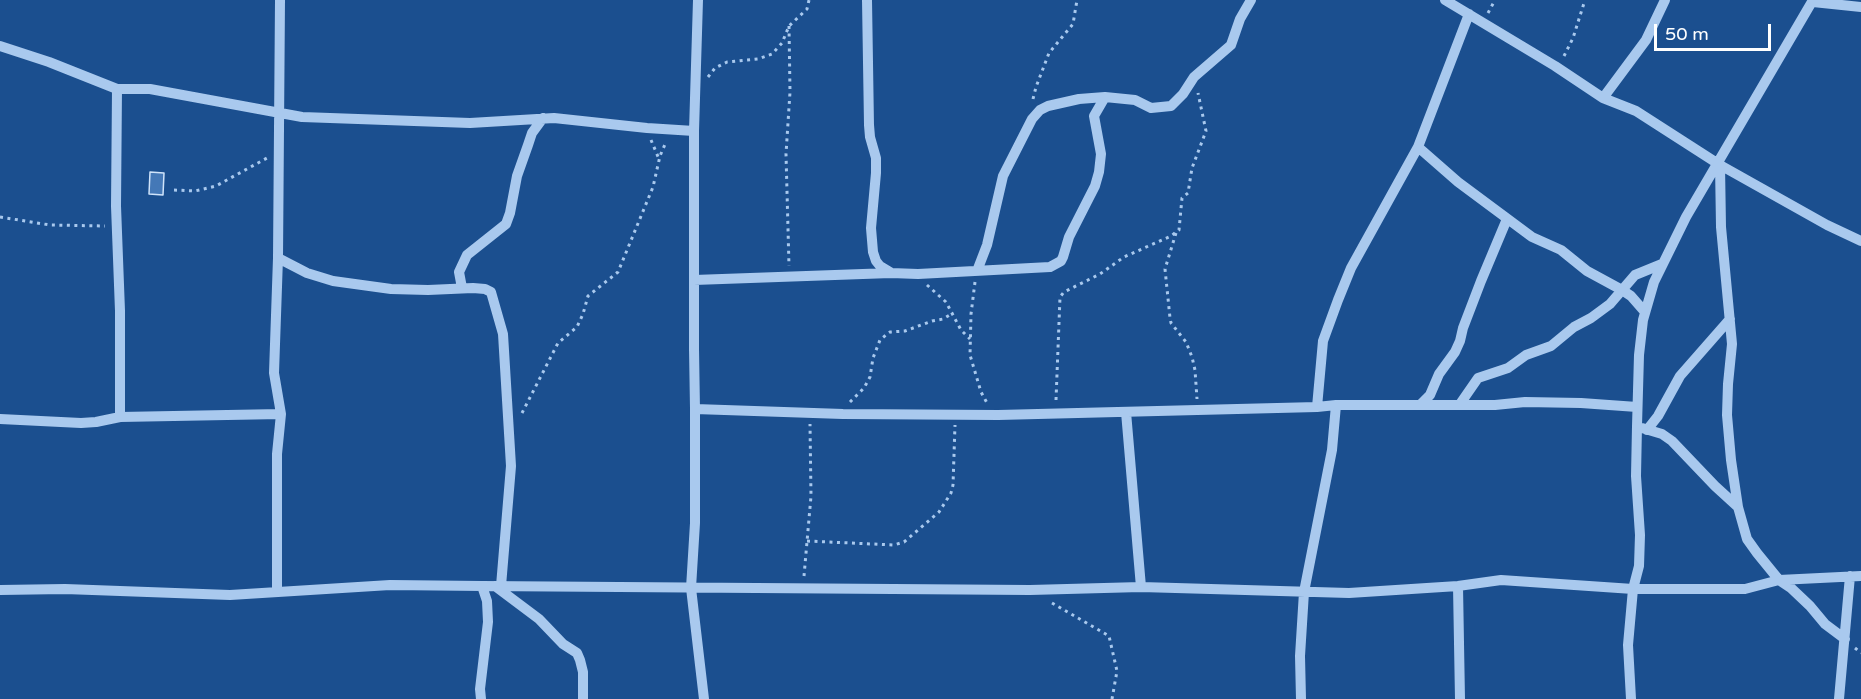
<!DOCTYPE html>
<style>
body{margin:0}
#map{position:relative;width:1861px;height:699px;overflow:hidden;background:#1b4f8f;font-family:"Varela Round",sans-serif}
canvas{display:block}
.scale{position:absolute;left:1654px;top:24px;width:117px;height:27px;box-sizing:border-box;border:3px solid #fff;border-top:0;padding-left:8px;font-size:18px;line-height:21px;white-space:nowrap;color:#fff;-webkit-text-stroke:4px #1b4f8f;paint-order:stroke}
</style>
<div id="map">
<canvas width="1861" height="699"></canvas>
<div class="scale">50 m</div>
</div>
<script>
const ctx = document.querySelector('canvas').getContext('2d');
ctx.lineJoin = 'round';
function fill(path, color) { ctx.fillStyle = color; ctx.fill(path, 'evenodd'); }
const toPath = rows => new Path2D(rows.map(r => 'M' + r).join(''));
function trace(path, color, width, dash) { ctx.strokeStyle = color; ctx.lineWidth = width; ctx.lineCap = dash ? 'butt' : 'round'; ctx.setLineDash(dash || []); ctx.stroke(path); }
const building = toPath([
 [150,172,164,173,163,195,149,194,150,172]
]);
const path = toPath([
 [1488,13,1495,0],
 [789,26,790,92,786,154,789,266],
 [1564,56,1573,38,1585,0],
 [708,77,715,68,727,62,758,59,772,54,782,43,789,26,807,9,809,0],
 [1033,99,1036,87,1049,53,1073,24,1077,0],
 [651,140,659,159],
 [174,190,195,191,216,186,267,158],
 [0,217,50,225,105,226],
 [1176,233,1165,269,1170,318,1171,323,1186,342,1192,357,1195,370,1197,399],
 [975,282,971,314,970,355,981,392,987,403],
 [927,285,946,302,961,330,970,339],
 [1056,400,1060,297,1064,292,1100,274,1124,257,1171,236,1179,230,1182,198,1188,193,1192,168,1206,131,1198,93],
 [850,402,864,388,870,377,873,358,880,340,886,335,890,332,905,331,932,321,943,319,953,313],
 [522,413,558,343,577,327,583,314,588,296,618,272,653,187,660,156,666,142],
 [807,541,894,545,904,542,939,512,951,493,953,485,955,425],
 [804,576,811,496,810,424],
 [1052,603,1109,636,1117,671,1112,699],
 [1855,648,1861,653]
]);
const minor = toPath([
 [698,0,694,131,694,349,695,409,695,523,691,588,704,699],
 [867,0,869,125,870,137,876,158,876,173,871,228,873,252,876,261,880,266,890,272],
 [1445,0,1555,66,1603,98,1636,111,1720,165,1827,225,1861,241],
 [1813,2,1861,7],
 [0,46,49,62,117,89,150,89,302,117,470,123,554,118,647,128,694,131],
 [117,89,116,206,120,311,120,417],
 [1603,98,1646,40,1665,0],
 [1418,147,1458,182,1532,237,1561,250,1587,271,1622,290,1631,296,1645,312],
 [1720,165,1721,227,1732,344,1728,384,1727,415,1731,460,1738,507,1747,539,1757,553,1779,580,1791,588,1810,606,1825,624,1845,639],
 [278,258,307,273,333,281,391,289,428,290,473,288,485,289,491,292,503,334,511,466,501,586],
 [977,271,987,245,1003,176,1032,119,1040,110,1048,106,1079,99,1105,97,1135,100,1151,108,1171,106,1183,94,1194,77,1231,45,1240,19,1251,0],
 [694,280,891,273,918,274,1050,267,1061,261,1063,257,1069,237,1095,186,1099,172,1101,154,1094,116,1105,97],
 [462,288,459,272,467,255,506,224,510,213,517,176,528,145,532,133,543,118],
 [1460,404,1478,378,1508,368,1526,355,1551,346,1574,327,1591,318,1610,304,1635,275,1662,264],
 [1420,405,1430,395,1439,374,1455,352,1460,341,1463,328,1481,281,1507,219],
 [1317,407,1323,341,1338,300,1351,268,1418,147,1469,14],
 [695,409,843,414,998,415,1317,407,1336,405,1495,405,1525,402,1581,403,1637,407],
 [1126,412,1141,587],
 [0,419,81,423,96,422,120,417,281,414],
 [1642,428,1662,434,1672,441,1715,486,1738,507],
 [1647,430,1658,416,1680,376,1730,319],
 [495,586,539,619,563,644,577,653,580,660,583,672,583,699],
 [1458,586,1460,699],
 [0,590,65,589,230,595,390,585,482,586,1030,590,1141,587,1349,593,1458,586,1501,580,1633,589,1745,589,1779,580,1861,576],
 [277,591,277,454,281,414,274,373,278,258,280,0],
 [481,699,480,689,488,622,487,601,482,586],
 [1301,699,1300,656,1304,592,1332,450,1336,405],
 [1631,699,1628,645,1633,589,1639,566,1640,535,1636,476,1637,426,1639,355,1643,320,1654,282,1686,217,1813,0],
 [1839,699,1850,576]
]);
fill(building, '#4478b7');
trace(building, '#cfe3fa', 1.5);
trace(path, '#a9c9ee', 3, [3, 4.5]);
trace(minor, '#a9c9ee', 10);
</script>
